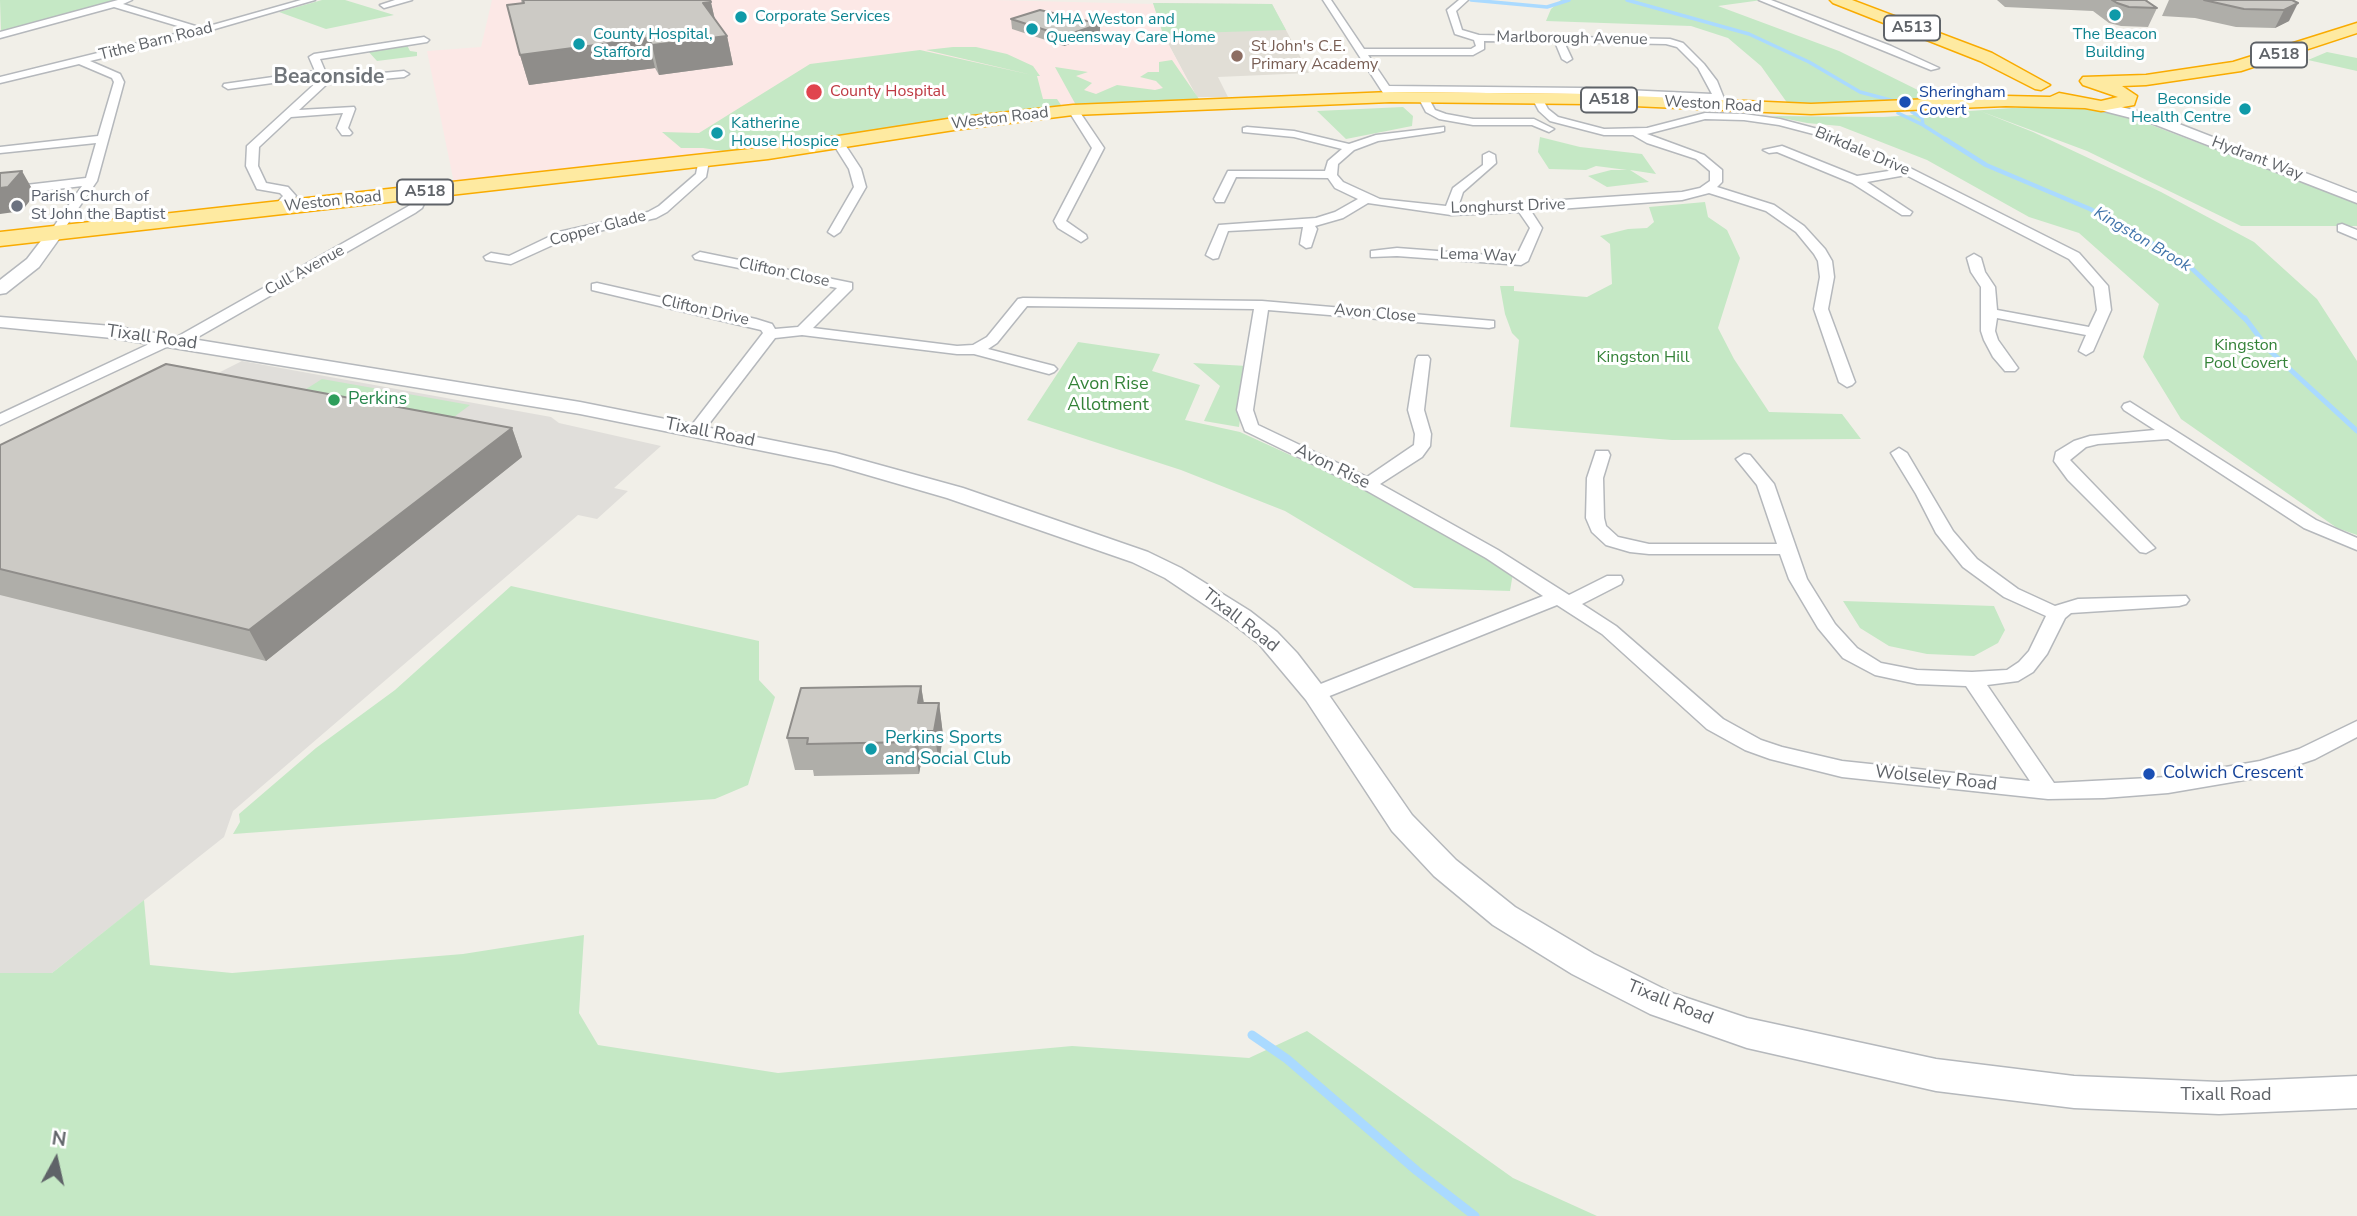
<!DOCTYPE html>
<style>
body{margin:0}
#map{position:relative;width:2357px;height:1216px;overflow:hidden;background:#f1efe8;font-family:"Nunito Sans",sans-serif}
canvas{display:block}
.north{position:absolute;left:21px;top:1125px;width:70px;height:70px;-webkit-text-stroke:5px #fff;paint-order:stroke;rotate:8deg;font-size:19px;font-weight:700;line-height:28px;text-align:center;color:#5f6368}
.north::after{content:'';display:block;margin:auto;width:24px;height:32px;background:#5f6368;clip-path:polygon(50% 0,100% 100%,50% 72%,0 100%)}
</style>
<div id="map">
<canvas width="2357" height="1216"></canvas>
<div class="north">N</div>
</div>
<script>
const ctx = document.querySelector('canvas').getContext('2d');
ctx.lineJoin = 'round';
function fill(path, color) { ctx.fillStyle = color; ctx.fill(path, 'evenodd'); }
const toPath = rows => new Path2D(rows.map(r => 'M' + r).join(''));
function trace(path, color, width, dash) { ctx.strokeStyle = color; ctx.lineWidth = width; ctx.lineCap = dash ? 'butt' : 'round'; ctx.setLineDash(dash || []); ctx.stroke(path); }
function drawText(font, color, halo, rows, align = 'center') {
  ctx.font = font + ' "Nunito Sans",sans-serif'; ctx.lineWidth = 6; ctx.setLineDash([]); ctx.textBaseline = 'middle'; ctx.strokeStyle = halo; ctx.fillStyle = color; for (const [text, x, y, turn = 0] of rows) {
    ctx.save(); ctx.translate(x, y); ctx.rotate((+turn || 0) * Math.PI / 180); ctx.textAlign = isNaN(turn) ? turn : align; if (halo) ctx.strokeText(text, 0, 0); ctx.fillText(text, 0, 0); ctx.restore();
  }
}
const industrial = toPath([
 [242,361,551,417,559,423,661,446,614,488,628,491,597,519,578,515,233,811,224,837,52,973,0,973,0,483]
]);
const education = toPath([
 [1153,3,1272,4,1309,73,1218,77,1228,97,1197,97,1163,34]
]);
const medical = toPath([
 [492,0,993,0,1153,4,1163,34,1197,98,1047,107,912,127,454,183,427,51,481,47]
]);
const green = toPath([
 [0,0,121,0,1,32],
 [322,0,345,0,394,15,326,29,279,12],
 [1561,0,1762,0,1718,6,1839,51,1936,99,1853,105,1788,104,1761,66,1728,38,1691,26,1546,21,1551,9],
 [1153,3,1272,4,1286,30,1163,34],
 [411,44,407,45,410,51,417,52,417,56,377,61,367,50],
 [953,47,976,47,1007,54,1033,66,1040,76,1037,76,1043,99,1057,99,1063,108,736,153,703,148,681,148,662,132,699,133,810,64,920,50,1032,75,926,50],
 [2327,52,2357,58,2357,71,2308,60],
 [1172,60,1199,99,1077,107,1055,67,1088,72,1076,76,1092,83,1084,90,1096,94,1117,85,1155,90,1163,88,1156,81,1140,77,1148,72,1159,72,1159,62],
 [2055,105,2122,114,2357,203,2357,226,2241,226,2087,151,1980,111,2033,132,2161,192,2254,242,2317,299,2357,361,2357,535,2337,528,2181,419,2143,357,2159,304,2079,233,2029,217,1927,160,1840,126,1807,123,1772,116,1884,117],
 [1403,107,1413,116,1412,126,1346,139,1317,111],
 [1540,137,1580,147,1642,154,1656,174,1630,170,1649,182,1607,187,1588,176,1611,170,1627,170,1596,166,1586,170,1549,169,1538,152],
 [1705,202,1708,217,1727,230,1740,258,1718,328,1734,359,1769,412,1842,414,1861,439,1672,440,1510,427,1519,340,1512,333,1505,314,1500,286,1514,286,1514,291,1587,297,1612,284,1610,244,1600,236,1628,229,1647,228,1654,222,1649,207],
 [1078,342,1160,354,1152,371,1200,385,1185,420,1240,432,1360,487,1513,573,1510,591,1414,588,1285,511,1181,470,1027,420],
 [1193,363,1247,366,1239,427,1204,421,1220,386],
 [322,379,390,391,347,421,276,408],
 [408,394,470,405,427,437,363,425],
 [511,586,759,641,759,680,775,697,748,785,715,799,233,834,240,822,239,814,316,748,395,690],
 [1843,601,1994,606,2005,630,1998,643,1974,656,1927,654,1889,646,1860,628],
 [144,900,150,965,232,973,463,954,584,935,579,1013,598,1045,778,1073,1072,1046,1249,1058,1307,1031,1513,1178,1597,1216,0,1216,0,973,52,973]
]);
const streamFar3 = toPath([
 [1471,0,1547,7,1569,0],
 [1627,0,1749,34,1809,62,1860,92,1894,101],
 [1912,112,1922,118,1923,125,1948,141],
 [1898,113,1923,125]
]);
const streamFar2 = toPath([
 [1945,139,1986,165,2090,209,2184,261,2246,320]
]);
const streamFar1 = toPath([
 [2245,318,2269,350,2357,431]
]);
const stream = toPath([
 [1252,1035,1287,1059,1417,1171,1475,1216]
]);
const minor = toPath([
 [118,0,132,0,123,4,202,28,301,0,315,0,170,42,90,61,120,74,124,82,97,181,60,235,52,235,50,232,82,186,0,196,0,188,86,178,96,143,0,153,0,147,98,136,114,82,112,78,79,64,0,83,0,77,191,30,114,7,0,38,0,32,118,0],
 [395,0,412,0,384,8,380,5,395,0],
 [1323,0,1331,0,1364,49,1471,49,1476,46,1474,40,1455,34,1447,10,1459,0,1468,0,1456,11,1462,30,1479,35,1670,39,1683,43,1704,64,1717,81,1727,106,1718,108,1715,101,1582,94,1393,92,1395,99,1387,99,1323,0],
 [1484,41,1555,42,1562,59,1567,62,1572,59,1564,42,1666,44,1677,47,1698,68,1712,94,1582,88,1389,86,1368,55,1473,55,1484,49,1484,41],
 [1759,0,1771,0,1891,46,1939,68,1931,70,1759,0],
 [424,37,429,40,427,42,320,59,328,78,404,71,409,74,404,77,327,84,299,110,354,107,355,109,348,128,352,133,350,135,342,135,337,128,343,113,291,117,259,147,258,166,266,183,288,187,296,196,282,212,274,212,272,209,283,196,280,193,257,189,246,166,247,146,319,80,317,77,228,89,223,86,224,84,315,71,309,57,314,54,424,37],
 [1423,94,1427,95,1435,110,1446,114,1473,119,1534,119,1554,129,1549,132,1532,125,1473,125,1439,119,1426,112,1418,97,1423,94],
 [1533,96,1541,96,1548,109,1558,117,1604,129,1647,128,1705,113,1744,114,1780,119,1829,132,1912,169,2079,253,2108,286,2111,310,2093,351,2086,355,2079,351,2086,335,1997,318,1995,331,1998,340,2018,368,2015,371,2005,371,1993,357,1984,340,1981,331,1981,287,1971,272,1967,258,1974,254,1981,258,1985,272,1995,287,1997,310,2089,327,2097,310,2094,287,2069,259,1906,175,1867,182,1912,212,1910,215,1902,215,1852,183,1777,152,1769,153,1763,150,1782,146,1857,176,1895,170,1821,136,1779,125,1744,120,1705,119,1647,134,1704,155,1722,170,1722,182,1717,187,1774,205,1804,226,1825,249,1832,261,1834,277,1828,309,1855,382,1852,385,1847,387,1839,382,1814,309,1820,277,1818,261,1814,254,1796,232,1766,211,1709,193,1682,200,1531,211,1542,228,1528,261,1521,265,1397,256,1371,257,1371,251,1397,248,1516,257,1530,228,1519,212,1451,215,1368,203,1343,218,1315,226,1317,229,1311,247,1306,248,1300,244,1303,227,1228,231,1218,258,1213,259,1206,255,1219,225,1316,218,1335,212,1358,199,1335,188,1328,178,1236,177,1224,202,1216,202,1214,199,1228,171,1325,171,1328,161,1342,149,1294,137,1243,132,1243,128,1247,127,1294,131,1349,144,1376,135,1444,127,1444,131,1440,132,1378,141,1354,150,1338,164,1337,175,1343,182,1380,199,1446,206,1453,188,1483,165,1483,155,1489,152,1495,155,1496,163,1463,192,1458,207,1682,192,1700,188,1710,181,1710,171,1696,159,1647,143,1633,135,1604,135,1550,121,1539,111,1532,98,1533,96],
 [1073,107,1077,108,1104,148,1066,221,1086,235,1087,238,1081,242,1058,228,1054,221,1092,148,1068,110,1073,107],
 [838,139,842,140,861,169,866,187,840,232,834,236,828,232,854,187,849,169,832,142,838,139],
 [699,159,709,161,706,177,667,212,656,218,568,238,511,264,486,260,484,257,491,253,509,256,559,232,648,212,659,206,696,174,699,159],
 [423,189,429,193,422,208,415,213,184,345,173,344,0,425,0,414,164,337,175,338,407,207,413,203,419,190,423,189],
 [2342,224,2357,230,2357,239,2338,231,2338,225,2342,224],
 [700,252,852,283,852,289,813,328,957,346,973,345,987,337,1018,299,1023,298,1262,301,1494,321,1494,327,1489,328,1268,310,1253,410,1258,425,1367,477,1414,445,1415,434,1408,410,1416,359,1418,356,1428,356,1430,359,1424,410,1431,434,1430,446,1422,457,1380,484,1498,550,1569,595,1607,576,1621,576,1623,580,1621,584,1582,604,1616,626,1723,719,1761,740,1782,747,1842,761,2030,781,1966,686,1917,684,1875,675,1843,658,1818,628,1789,579,1780,554,1649,554,1630,552,1606,545,1592,532,1586,518,1587,478,1596,451,1608,451,1610,455,1603,478,1604,518,1606,526,1618,537,1649,544,1777,544,1757,485,1736,459,1744,454,1750,455,1774,484,1807,579,1835,624,1857,648,1881,663,1917,670,1972,672,2007,670,2019,662,2029,651,2046,616,2004,597,1963,567,1936,533,1916,494,1891,453,1899,448,1907,453,1953,531,1977,559,2018,589,2055,606,2078,599,2186,596,2189,600,2186,604,2179,606,2071,613,2065,618,2047,654,2033,672,2018,681,1987,685,2054,783,2168,777,2260,761,2299,749,2357,721,2357,737,2315,759,2262,777,2168,793,2104,798,2048,799,1842,777,1770,759,1745,750,1707,729,1602,634,1557,605,1322,699,1308,699,1305,694,1308,689,1543,596,1486,558,1362,488,1245,431,1237,410,1254,309,1027,306,997,343,988,349,1054,366,1057,369,1054,372,1049,374,974,354,957,354,802,335,775,338,702,433,696,435,688,430,763,333,761,330,592,290,592,284,597,283,756,319,772,324,775,329,798,327,837,288,695,259,693,256,700,252],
 [2130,402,2316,520,2357,538,2357,550,2304,528,2168,439,2098,444,2086,447,2070,460,2155,548,2146,553,2140,552,2068,480,2054,461,2056,452,2074,441,2090,436,2155,430,2124,410,2122,407,2124,404,2130,402]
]);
const tertiary = toPath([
 [2101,102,2161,117,2357,193,2357,203,2151,123,2096,109,2094,106,2101,102],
 [56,227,64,232,39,267,6,293,0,294,0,280,27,259,50,229,56,227],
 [0,317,112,326,580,402,836,453,963,488,1148,552,1181,568,1250,611,1277,632,1297,653,1324,688,1412,815,1456,860,1515,907,1594,954,1672,993,1747,1018,1936,1059,2074,1076,2219,1082,2357,1076,2357,1108,2219,1114,2074,1108,1936,1091,1747,1048,1650,1014,1572,974,1493,925,1434,876,1392,831,1306,700,1259,644,1232,623,1165,578,1132,562,947,498,833,465,580,414,112,338,0,327,0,317]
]);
const trunk = toPath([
 [1830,0,1852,0,1992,53,2050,85,2041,90,2035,89,1980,61,1833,3,1830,0],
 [2357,23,2357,33,2241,71,2146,85,2122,86,2137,96,2134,105,2101,111,2085,108,2006,106,1811,114,1589,104,1391,102,1073,115,954,130,768,159,0,246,0,232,768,147,954,118,1073,105,1391,92,1589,94,1811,104,2006,96,2050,97,2059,93,2101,101,2118,97,2083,85,2080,81,2083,77,2146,75,2233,62,2357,23]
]);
const wall = toPath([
 [521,0,710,0,715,19,727,36,733,65,659,75,655,68,529,85,520,55,522,4],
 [1997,0,2148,0,2147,1,2157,8,2148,27,2121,26,2109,23,2093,11,2005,7],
 [2169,0,2292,0,2289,21,2275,28,2236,27,2195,18,2162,16],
 [1011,19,1100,34,1064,46,1012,29],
 [512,428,522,457,266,661,0,595,0,445],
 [921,686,924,703,939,703,943,735,939,763,921,763,919,774,814,776,813,770,795,770,787,738]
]);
const shadedWall = toPath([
 [711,2,717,30,703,3],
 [2298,3,2289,21,2275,28,2284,10],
 [1100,24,1100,34,1064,46,1064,36],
 [727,36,733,65,659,75,652,45],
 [648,38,655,68,529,85,520,55],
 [22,171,35,194,22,211,0,214,0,188],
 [512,428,522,457,266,661,249,630],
 [921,686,926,718,918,703],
 [939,703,943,735,939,763,934,731],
 [916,731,921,763,919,774,914,742]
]);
const building = toPath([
 [523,0,710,0,711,2,703,3,727,36,652,45,648,38,520,55,507,5,524,3,523,0],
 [2112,0,2145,0,2157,8,2129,7,2117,3,2112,0],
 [2204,0,2292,0,2298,3,2284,10,2244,9,2204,0],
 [1040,10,1100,24,1064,36,1011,19,1040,10],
 [22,171,8,187,0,188,0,173,22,171],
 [166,364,512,428,249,630,0,569,0,445,166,364],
 [921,686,918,703,939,703,934,731,916,731,914,742,807,744,808,738,787,738,801,688,921,686]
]);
const markers = [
 [2115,15,7,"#0f9aa8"],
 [741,17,7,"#0f9aa8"],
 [1032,29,7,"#0f9aa8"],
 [579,44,7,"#0f9aa8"],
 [1237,56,7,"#8d6e63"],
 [814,92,9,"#e0444e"],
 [1905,102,7,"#1a4fb4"],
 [2245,109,7,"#0f9aa8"],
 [717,133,7,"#0f9aa8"],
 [17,206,7,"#6b7280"],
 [334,400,7,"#2e9e5b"],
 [871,749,7,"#0f9aa8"],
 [2149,774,7,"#1a4fb4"]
];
const farCulturenames = [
 ["Corporate Services",755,17],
 ["MHA Weston and",1046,20],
 ["Queensway Care Home",1046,38],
 ["County Hospital,",593,35],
 ["Stafford",593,53],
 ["The Beacon",2115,35,"center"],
 ["Building",2115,53,"center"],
 ["Beconside",2231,100,"right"],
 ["Health Centre",2231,118,"right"],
 ["Katherine",731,124],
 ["House Hospice",731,142]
];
const shields = [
 [1912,28,56],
 [2279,55,56],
 [1609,100,56],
 [425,192,56]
];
const shieldNames = [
 ["A513",1912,28],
 ["A518",2279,55],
 ["A518",1609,100],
 ["A518",425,192]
];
const farStreetnames = [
 ["Marlborough Avenue",1572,39,1],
 ["Tithe Barn Road",156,42,-14],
 ["Weston Road",1713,105,3],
 ["Weston Road",1000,119,-7],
 ["Birkdale Drive",1862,152,23],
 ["Hydrant Way",2257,159,21],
 ["Weston Road",333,202,-6],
 ["Longhurst Drive",1508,207,-2],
 ["Copper Glade",598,229,-15],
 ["Lema Way",1478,256,2],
 ["Cull Avenue",305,271,-29],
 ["Clifton Close",784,273,12],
 ["Clifton Drive",705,311,13],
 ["Avon Close",1375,314,5]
];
const farEducationnames = [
 ["St John's C.E.",1251,47],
 ["Primary Academy",1251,65]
];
const farHealthnames = [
 ["County Hospital",830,92]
];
const farTransitnames = [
 ["Sheringham",1919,93],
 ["Covert",1919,111]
];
const farWorshipnames = [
 ["Parish Church of",31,197],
 ["St John the Baptist",31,215]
];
const farWaternames = [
 ["Kingston Brook",2142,240,31]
];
const farParknames = [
 ["Kingston",2246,346],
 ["Pool Covert",2246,364],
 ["Kingston Hill",1643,358]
];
const streetNames = [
 ["Tixall Road",152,338,8],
 ["Tixall Road",710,433,11],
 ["Avon Rise",1332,467,26],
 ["Tixall Road",1240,621,38],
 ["Wolseley Road",1936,779,6],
 ["Tixall Road",1670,1003,22],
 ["Tixall Road",2226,1096]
];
const parkNames = [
 ["Avon Rise",1108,385],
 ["Allotment",1108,406]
];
const leisureNames = [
 ["Perkins",348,400]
];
const cultureNames = [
 ["Perkins Sports",885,739],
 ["and Social Club",885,760]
];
const transitNames = [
 ["Colwich Crescent",2163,774]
];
const farDistrictnames = [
 ["Beaconside",329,78]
];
fill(industrial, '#e0deda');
fill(education, '#e1ded6');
fill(medical, '#fce8e6');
fill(green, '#c5e8c5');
trace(streamFar3, '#aadaff', 3.5);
trace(streamFar2, '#aadaff', 4.5);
trace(streamFar1, '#aadaff', 5);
trace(stream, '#aadaff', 9);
trace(minor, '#b5b8bc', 3);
trace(tertiary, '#b5b8bc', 3);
trace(trunk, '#f9ab00', 3);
fill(minor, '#fff');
fill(tertiary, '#fff');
fill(trunk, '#feeaa1');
fill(wall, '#afaea9');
fill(shadedWall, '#8f8d8a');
fill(building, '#cccac5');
trace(building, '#8f8d8a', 2);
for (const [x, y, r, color] of markers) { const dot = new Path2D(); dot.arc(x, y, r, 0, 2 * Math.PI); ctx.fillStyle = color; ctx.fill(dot); trace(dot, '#fff', 2.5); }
drawText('16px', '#0d838f', '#fff', farCulturenames, 'left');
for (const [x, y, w] of shields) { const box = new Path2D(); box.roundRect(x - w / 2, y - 12.5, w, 25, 5); ctx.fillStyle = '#fff'; ctx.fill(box); trace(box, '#5f6368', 2); }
drawText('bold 16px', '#5f6368', null, shieldNames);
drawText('16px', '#5f6368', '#fff', farStreetnames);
drawText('16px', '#785e54', '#fff', farEducationnames, 'left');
drawText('16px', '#be3a42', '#fff', farHealthnames, 'left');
drawText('16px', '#164399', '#fff', farTransitnames, 'left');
drawText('16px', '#5b616d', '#fff', farWorshipnames, 'left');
drawText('italic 16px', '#4174aa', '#fff', farWaternames);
drawText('16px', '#348238', '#fff', farParknames);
drawText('18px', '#5f6368', '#fff', streetNames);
drawText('18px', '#348238', '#fff', parkNames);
drawText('18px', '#27864d', '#fff', leisureNames, 'left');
drawText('18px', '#0d838f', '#fff', cultureNames, 'left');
drawText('18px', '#164399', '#fff', transitNames, 'left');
drawText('bold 21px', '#70757a', '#fff', farDistrictnames);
</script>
